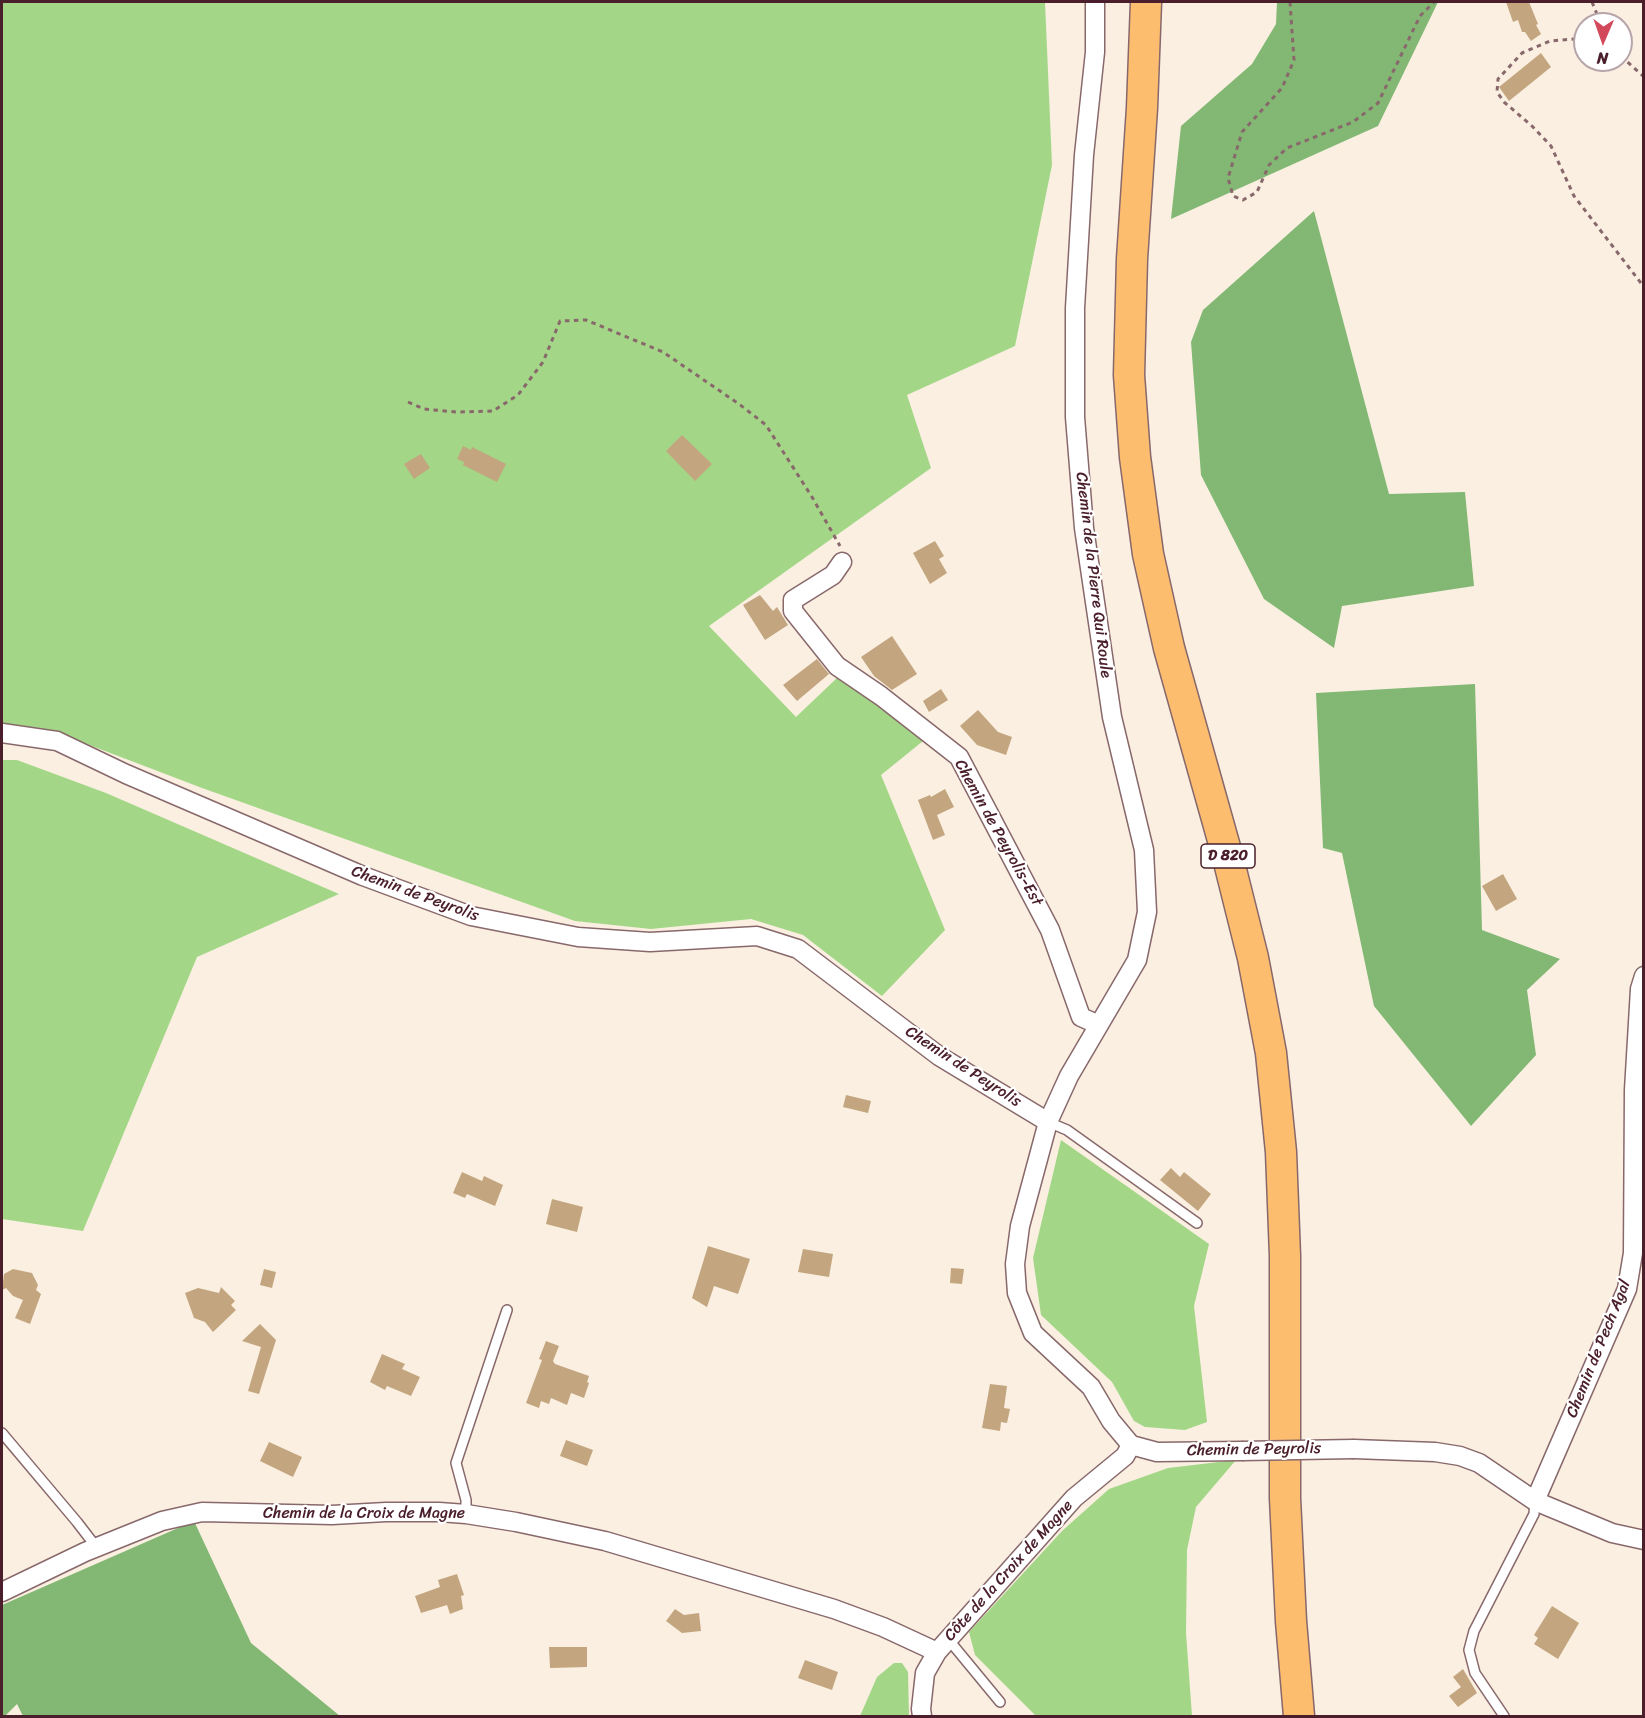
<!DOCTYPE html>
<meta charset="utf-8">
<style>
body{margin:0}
#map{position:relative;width:1645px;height:1718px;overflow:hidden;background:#faefe1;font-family:Sriracha,sans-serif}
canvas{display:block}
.frame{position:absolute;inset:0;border:3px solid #4a1f2b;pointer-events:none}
.north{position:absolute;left:1573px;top:12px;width:60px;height:60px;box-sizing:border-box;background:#fff;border:2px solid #b7a5aa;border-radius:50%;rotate:182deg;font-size:16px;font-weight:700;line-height:24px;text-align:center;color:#4a1f2b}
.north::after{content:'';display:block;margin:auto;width:21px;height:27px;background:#d1495b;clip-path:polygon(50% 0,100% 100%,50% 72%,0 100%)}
</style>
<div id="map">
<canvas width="1645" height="1718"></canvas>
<div class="frame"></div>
<div class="north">N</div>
</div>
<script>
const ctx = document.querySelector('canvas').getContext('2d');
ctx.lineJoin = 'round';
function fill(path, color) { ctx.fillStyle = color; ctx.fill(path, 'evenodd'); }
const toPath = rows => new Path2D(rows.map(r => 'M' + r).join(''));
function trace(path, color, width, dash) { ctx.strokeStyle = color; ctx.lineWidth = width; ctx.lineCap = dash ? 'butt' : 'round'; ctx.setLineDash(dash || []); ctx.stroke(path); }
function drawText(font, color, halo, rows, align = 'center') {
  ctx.font = font + ' Sriracha,sans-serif'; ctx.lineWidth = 4.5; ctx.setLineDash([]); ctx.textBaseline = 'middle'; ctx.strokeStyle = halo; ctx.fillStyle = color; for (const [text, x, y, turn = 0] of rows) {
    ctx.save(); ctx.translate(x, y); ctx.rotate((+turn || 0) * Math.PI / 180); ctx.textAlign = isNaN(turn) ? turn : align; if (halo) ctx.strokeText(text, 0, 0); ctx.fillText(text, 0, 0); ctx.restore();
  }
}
const green = toPath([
 [2,2,1045,2,1052,165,1015,346,907,395,931,468,709,626,796,717,838,677,928,737,881,775,945,930,882,996,803,935,751,919,651,929,575,921,202,788,58,733,2,723],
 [2,760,17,760,106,793,339,894,197,957,83,1231,2,1219],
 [1061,1140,1209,1244,1194,1306,1207,1422,1185,1430,1145,1427,1134,1421,1112,1382,1041,1315,1033,1258],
 [1236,1460,1196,1507,1187,1550,1186,1633,1192,1716,1036,1716,975,1655,969,1632,1062,1531,1109,1489,1168,1468],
 [894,1663,902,1663,908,1672,909,1716,860,1716,877,1677]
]);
const forest = toPath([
 [1277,2,1438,2,1378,126,1171,219,1181,126,1252,64,1276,24],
 [1314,211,1389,494,1465,492,1474,586,1342,606,1334,648,1264,599,1201,475,1191,342,1203,310],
 [1475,684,1482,930,1560,959,1527,990,1536,1055,1471,1126,1374,1006,1342,853,1323,848,1316,693],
 [194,1521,251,1643,340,1716,23,1716,17,1704,5,1716,2,1716,2,1605]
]);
const building = toPath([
 [1506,2,1529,2,1538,24,1536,25,1541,34,1531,41,1525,32,1522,32,1518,20,1513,22],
 [1541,53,1551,67,1509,101,1499,87],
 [682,435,712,464,695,481,666,451],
 [463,446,471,450,472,447,506,464,497,482,463,465,464,462,457,459],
 [421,454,430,468,414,479,404,464],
 [935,541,944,556,939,559,947,573,930,584,913,553],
 [760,595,773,611,777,607,788,625,765,640,743,605],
 [892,636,917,674,892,690,874,676,861,657],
 [817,659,829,674,797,701,783,685],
 [941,689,948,700,929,712,923,701],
 [978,710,998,732,1012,737,1006,755,977,745,960,726],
 [945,789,954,807,937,815,945,835,933,840,918,800,930,795,931,797],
 [1503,874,1517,899,1496,911,1482,886],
 [846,1095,871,1101,868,1113,843,1107],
 [1171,1168,1180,1177,1184,1172,1211,1194,1198,1211,1160,1180],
 [462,1172,482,1181,484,1176,503,1185,495,1206,467,1194,465,1198,453,1193],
 [552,1199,583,1207,577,1232,546,1224],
 [708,1246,750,1259,738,1294,714,1286,707,1307,692,1298],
 [803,1249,833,1254,829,1277,798,1272],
 [951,1268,964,1269,962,1284,950,1283],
 [13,1269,32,1273,38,1285,36,1290,41,1294,30,1324,15,1318,23,1300,13,1296,6,1288,2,1290,4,1274],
 [264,1269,276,1272,272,1288,260,1285],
 [221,1287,235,1301,231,1305,236,1310,213,1332,205,1322,194,1318,185,1293,198,1288,219,1293],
 [260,1324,276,1340,259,1394,248,1391,261,1347,242,1341],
 [546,1341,559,1346,553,1361,555,1364,589,1376,587,1382,589,1383,584,1398,571,1393,567,1405,551,1398,549,1404,541,1401,539,1408,526,1403,542,1360,539,1359],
 [382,1354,405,1364,402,1369,420,1377,411,1396,387,1386,385,1390,370,1382],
 [990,1384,1007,1386,1004,1408,1010,1409,1007,1423,1001,1422,1000,1431,982,1428],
 [566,1440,593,1450,587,1466,560,1456],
 [269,1442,302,1457,293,1477,260,1461],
 [457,1574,464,1595,461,1596,463,1609,450,1614,447,1605,421,1613,415,1596,440,1587,438,1580],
 [1552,1606,1579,1623,1558,1659,1534,1644,1538,1638,1534,1635],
 [675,1609,684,1615,699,1613,701,1631,682,1633,666,1621],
 [549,1647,587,1647,587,1667,550,1668],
 [805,1660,838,1672,832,1690,798,1678],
 [1463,1669,1477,1693,1458,1707,1449,1696,1461,1687,1453,1677]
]);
const path = toPath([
 [1290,2,1294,60,1282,88,1242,132,1228,178,1233,196,1243,200,1257,192,1269,165,1287,148,1353,122,1378,103,1420,16,1434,2],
 [1592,2,1601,24],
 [1585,38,1550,41,1522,53,1498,79,1497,92,1504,102,1532,126,1551,146,1574,196,1644,287],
 [1621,56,1644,77],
 [408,402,424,409,456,412,493,411,518,395,543,362,560,321,586,320,663,352,739,404,766,425,812,497,840,546]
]);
const service = toPath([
 [1048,1122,1067,1130,1197,1223],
 [2,1433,77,1522,97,1548],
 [466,1514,466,1500,456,1463,507,1310],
 [948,1639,1000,1702],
 [1504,1716,1475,1673,1469,1650,1474,1631,1534,1514,1535,1501]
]);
const minor = toPath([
 [1095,2,1095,52,1084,155,1075,308,1075,417,1084,528,1112,717,1144,850,1147,912,1137,960,1069,1076,1048,1122,1020,1226,1015,1264,1017,1293,1033,1333,1091,1387,1111,1421,1131,1445,1157,1452,1242,1451],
 [842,562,833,575,793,600,793,611,837,666,881,696,959,757,1050,930,1081,1017,1099,1025],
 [2,733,57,741,126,774,363,876,471,916,578,937,650,942,757,936,798,949,939,1056,1048,1122],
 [1354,1449,1435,1452,1460,1456,1479,1463,1535,1501,1612,1533,1644,1540],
 [1535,1501,1627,1289,1633,1253,1634,1090,1640,989,1644,976],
 [2,1592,85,1552,162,1521,202,1512,332,1515,386,1512,439,1512,466,1514,516,1522,605,1541,834,1609,883,1627,937,1652],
 [922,1716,921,1709,925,1673,937,1652,1074,1498,1125,1456,1131,1445]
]);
const primary = toPath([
 [1146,2,1142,108,1132,259,1129,375,1135,457,1148,554,1169,648,1228,858,1253,958,1271,1053,1281,1152,1285,1256,1285,1498,1291,1621,1299,1716]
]);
const minorBridge = toPath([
 [1242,1451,1354,1449]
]);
const shields = [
 [1228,856,54]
];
const shieldNames = [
 ["D 820",1228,856]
];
const streetNames = [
 ["Chemin de la Pierre Qui Roule",1093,575,83],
 ["Chemin de Peyrolis-Est",998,833,61],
 ["Chemin de Peyrolis",415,894,20],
 ["Chemin de Peyrolis",963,1067,33],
 ["Chemin de Pech Agal",1599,1349,-68],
 ["Chemin de Peyrolis",1254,1450,-1],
 ["Chemin de la Croix de Magne",364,1514],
 ["Côte de la Croix de Magne",1009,1571,-48]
];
fill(green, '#a3d787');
fill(forest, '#82b874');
fill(building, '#c3a67f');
trace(service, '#88686b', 12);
trace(minor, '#88686b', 21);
trace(primary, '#88686b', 33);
trace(path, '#88686b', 3, [4.5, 4.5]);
trace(service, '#fff', 9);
trace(minor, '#fff', 18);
trace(primary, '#fcbd6f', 30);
trace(minorBridge, '#88686b', 21, []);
trace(minorBridge, '#fff', 18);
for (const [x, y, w] of shields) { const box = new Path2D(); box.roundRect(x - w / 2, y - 12, w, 24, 4.5); ctx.fillStyle = '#fff'; ctx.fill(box); trace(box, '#4a1f2b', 1.5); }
drawText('bold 15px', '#4a1f2b', null, shieldNames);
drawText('16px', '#4a1f2b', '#fff', streetNames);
</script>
